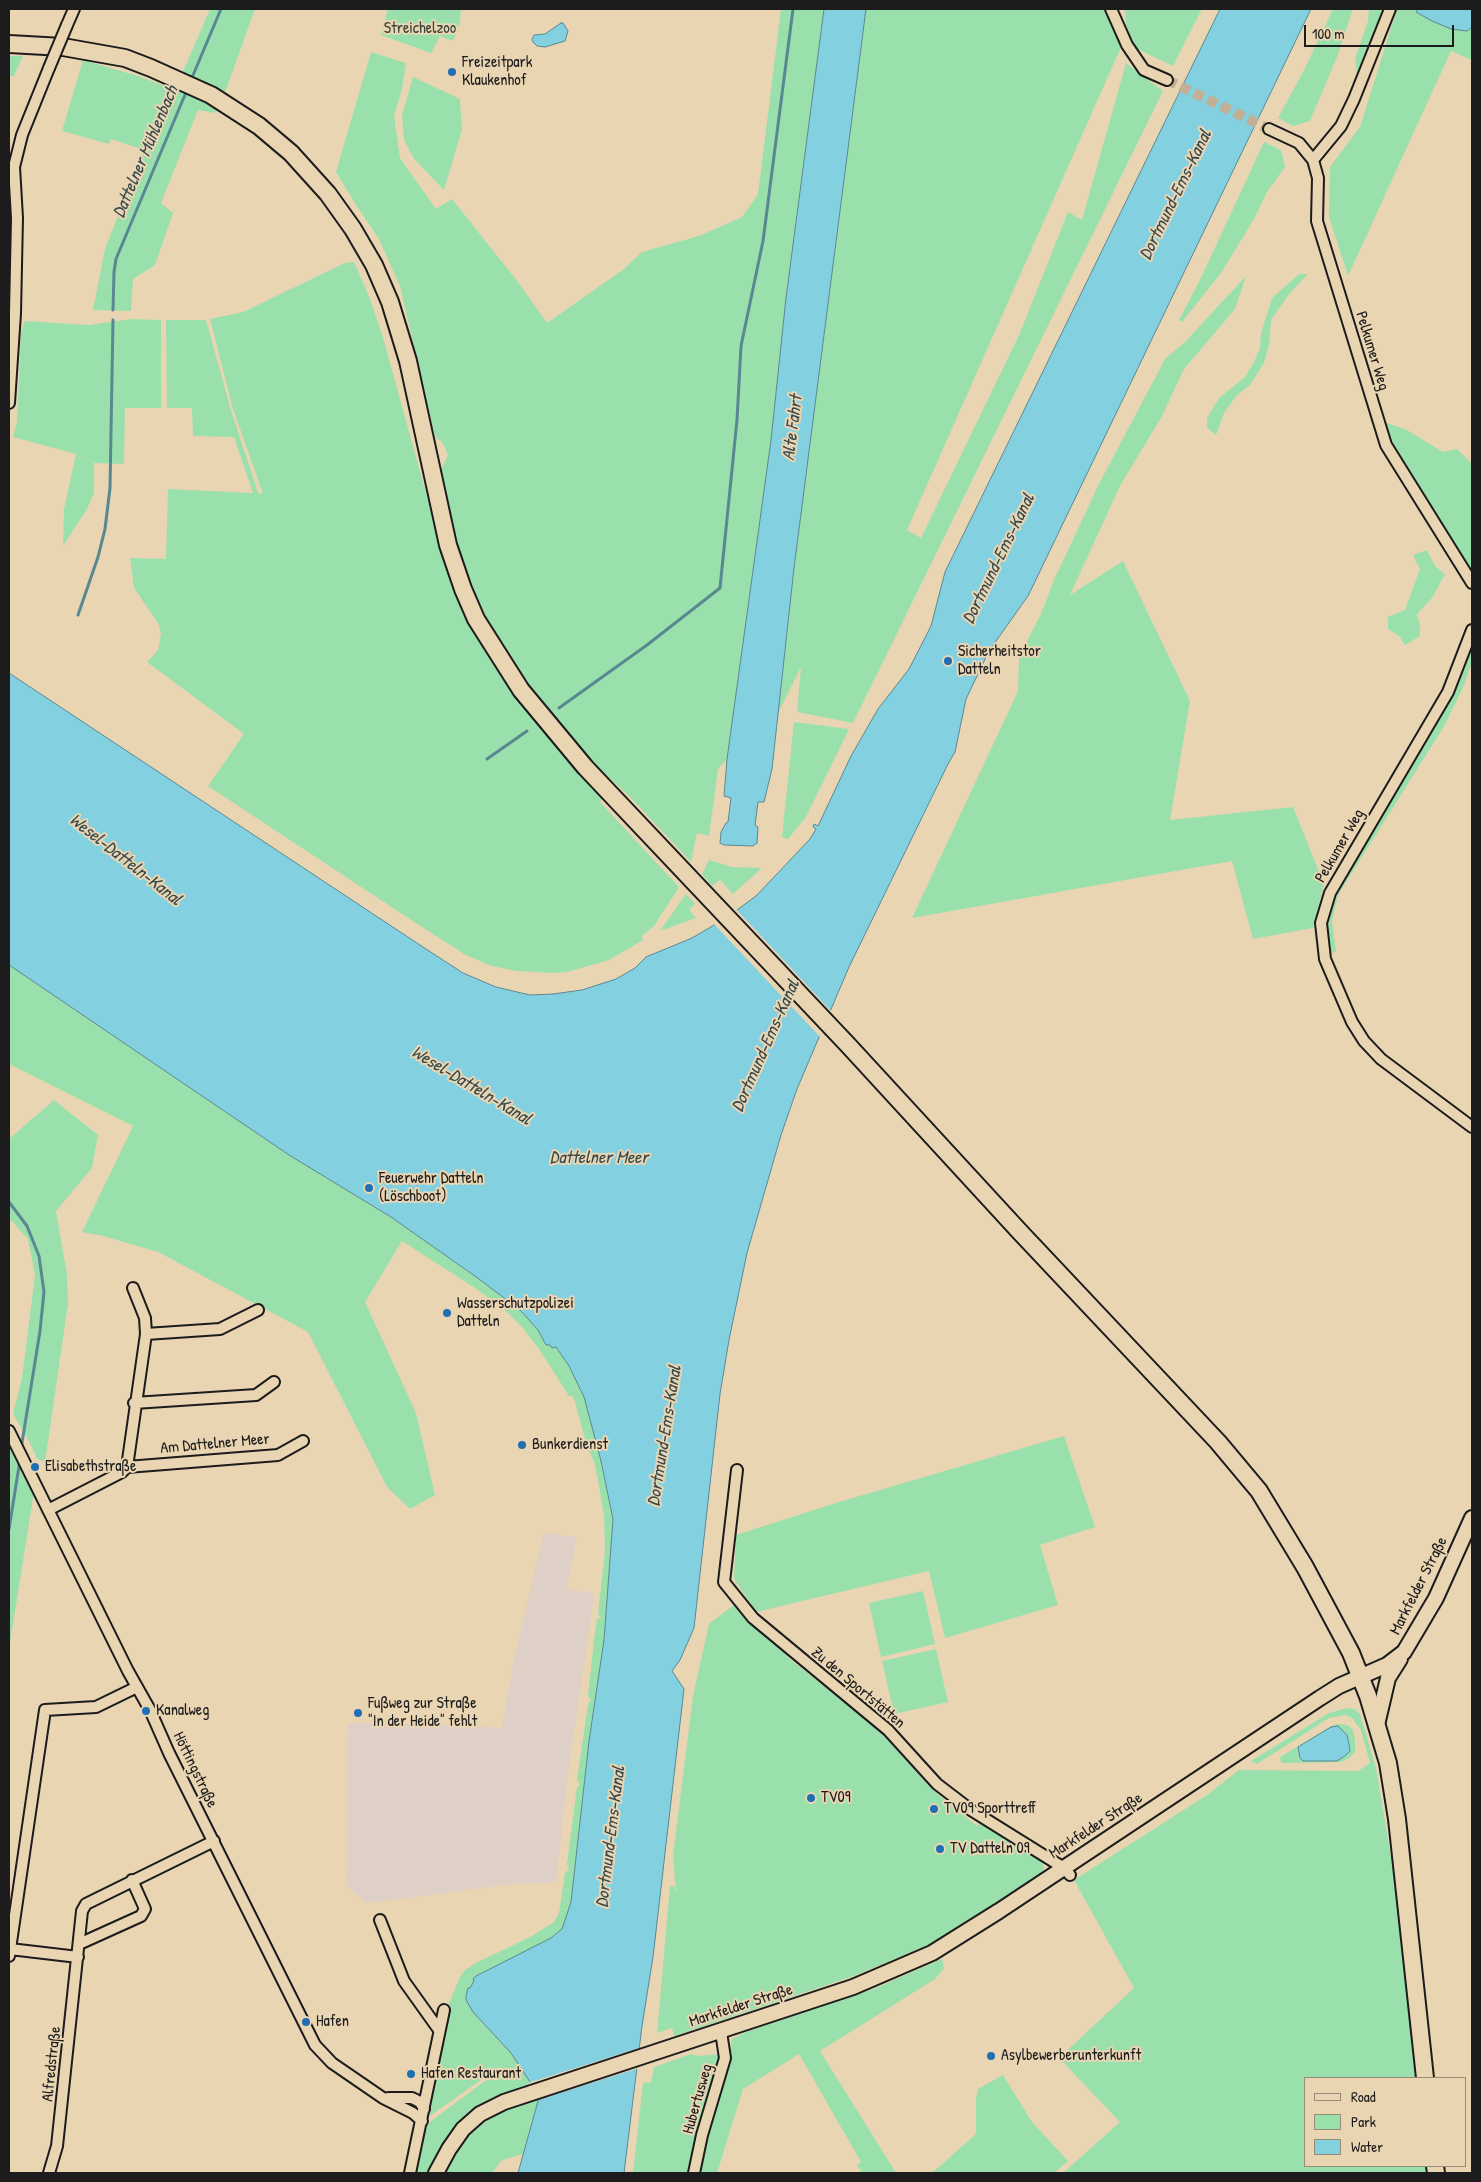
<!DOCTYPE html>
<meta charset="utf-8">
<style>
body{margin:0}
#map{position:relative;width:1481px;height:2182px;overflow:hidden;background:#ead5b3;font-family:"Patrick Hand",sans-serif}
canvas{display:block}
.frame{position:absolute;inset:0;border:10px solid #1c1c1c;pointer-events:none}
.legend{position:absolute;left:1304px;top:2077px;width:162px;height:90px;box-sizing:border-box;background:#ead5b3;border:1px solid #988b77;margin:0;padding:6px 9px;list-style:none;font-size:15px;color:#1c1c1c}
.legend li{display:flex;align-items:center;gap:10px;height:25px}
.legend b{width:25px;border:1px solid #988b77}
.scale{position:absolute;left:1304px;top:25px;width:150px;height:22px;box-sizing:border-box;border:2px solid #1c1c1c;border-top:0;padding-left:6px;font-size:15px;line-height:18px;white-space:nowrap;color:#1c1c1c;-webkit-text-stroke:4px #ead5b3;paint-order:stroke}
</style>
<div id="map">
<canvas width="1481" height="2182"></canvas>
<div class="frame"></div>
<ul class="legend">
<li><b style="height:6px;background:#ead5b3"></b>Road</li>
<li><b style="height:14px;background:#9ae0ad"></b>Park</li>
<li><b style="height:14px;background:#83d0e1"></b>Water</li>
</ul>
<div class="scale">100 m</div>
</div>
<script>
const ctx = document.querySelector('canvas').getContext('2d');
ctx.lineJoin = 'round';
function fill(path, color) { ctx.fillStyle = color; ctx.fill(path, 'evenodd'); }
const toPath = rows => new Path2D(rows.map(r => 'M' + r).join(''));
function trace(path, color, width, dash) { ctx.strokeStyle = color; ctx.lineWidth = width; ctx.lineCap = dash ? 'butt' : 'round'; ctx.setLineDash(dash || []); ctx.stroke(path); }
function drawText(font, color, halo, rows, align = 'center') {
  ctx.font = font + ' "Patrick Hand",sans-serif'; ctx.lineWidth = 4; ctx.setLineDash([]); ctx.textBaseline = 'middle'; ctx.strokeStyle = halo; ctx.fillStyle = color; for (const [text, x, y, turn = 0] of rows) {
    ctx.save(); ctx.translate(x, y); ctx.rotate((+turn || 0) * Math.PI / 180); ctx.textAlign = isNaN(turn) ? turn : align; if (halo) ctx.strokeText(text, 0, 0); ctx.fillText(text, 0, 0); ctx.restore();
  }
}
const built = toPath([
 [544,1533,577,1537,567,1589,591,1593,594,1597,569,1767,556,1882,513,1884,367,1903,347,1887,348,1723,460,1725,502,1728,515,1653]
]);
const green = toPath([
 [210,9,255,9,227,87,215,113,198,110,161,203,173,213,155,265,133,279,131,311,93,310,105,249,144,150,111,139,109,144,62,131,83,60,138,76,175,90],
 [388,9,461,9,460,23,453,41,440,36,431,53,381,35],
 [781,9,824,9,786,298,771,440,727,759,718,769,709,836,697,833,691,862,630,797,602,771,558,724,506,655,477,598,455,541,439,474,448,455,443,443,435,437,400,286,379,239,356,205,336,172,371,52,406,63,402,89,394,116,400,158,436,209,452,199,518,282,547,323,624,269,642,252,699,236,742,217,758,194],
 [866,9,1110,9,1122,45,907,530,921,538,1020,333,1068,212,1082,220,1126,63,1163,91,853,723,797,712,801,667,778,713,794,568],
 [1125,9,1202,9,1173,66,1135,48,1126,24],
 [1333,9,1353,9,1337,57,1310,121,1293,126,1278,118,1304,70],
 [1369,9,1387,9,1360,76,1357,75,1355,59,1368,21],
 [1397,9,1418,9,1416,12,1467,31,1472,27,1472,60,1451,51,1348,276,1329,217,1330,167,1360,127],
 [9,56,23,56,14,76,9,76],
 [413,77,460,99,462,130,444,190,414,159,404,140,402,115],
 [1264,142,1281,150,1285,167,1267,192,1254,219,1221,273,1182,322,1179,320,1199,282],
 [354,262,368,294,382,334,442,551,462,605,494,665,544,732,575,767,605,795,600,802,679,887,654,926,642,936,643,940,609,960,567,972,555,973,517,971,491,966,464,954,402,914,208,786,244,734,147,662,158,650,161,634,158,623,134,588,130,558,166,559,168,489,253,493,234,437,193,436,192,408,167,408,166,320,206,320,231,410,258,493,263,494,233,409,210,319,243,312,345,263],
 [1299,274,1308,274,1289,294,1271,320,1269,345,1264,363,1250,385,1237,395,1224,413,1216,435,1207,428,1207,418,1219,398,1245,377,1254,362,1260,348,1261,333,1272,298],
 [1246,276,1235,309,1184,369,1161,418,1121,484,1070,595,1123,561,1190,701,1170,820,1293,807,1324,884,1313,928,1253,939,1232,861,912,918,1018,691,1019,657,1041,614,1054,580,1099,484,1165,359,1185,342],
 [132,319,161,320,161,408,125,408,124,464,94,463,94,493,87,509,63,546,64,509,76,454,13,437,17,422,21,332,25,321,89,325],
 [1387,423,1407,430,1443,452,1457,449,1472,464,1472,574,1390,447],
 [1427,550,1435,566,1445,574,1432,598,1417,614,1420,625,1420,636,1405,645,1399,636,1388,629,1388,617,1405,610,1420,569,1413,555],
 [1472,639,1472,661,1463,688,1443,728,1338,895,1332,921,1336,952,1330,953,1328,927,1330,906,1338,886],
 [794,722,849,729,806,817,788,839,782,837],
 [709,860,732,867,762,868,733,894,720,880,712,886,702,874],
 [686,894,695,904,689,910,696,918,660,931],
 [9,965,289,1155,391,1217,479,1279,520,1310,538,1330,546,1345,551,1345,552,1348,556,1347,569,1366,584,1397,597,1444,613,1519,604,1640,589,1741,571,1902,567,1918,562,1929,551,1938,477,1977,469,1989,473,2012,516,2059,536,2091,538,2101,523,2154,502,2160,492,2173,415,2173,426,2127,431,2121,497,2072,504,2071,499,2068,495,2070,427,2118,443,2018,460,1977,465,1970,476,1963,530,1937,554,1922,559,1913,565,1873,569,1870,567,1864,577,1787,580,1784,577,1780,588,1704,591,1700,588,1696,594,1640,597,1619,601,1618,598,1614,605,1551,604,1516,598,1480,594,1461,587,1447,575,1402,572,1396,569,1396,539,1349,522,1327,506,1311,475,1288,402,1241,365,1302,416,1413,435,1495,410,1509,387,1487,308,1332,158,1252,103,1236,82,1232,133,1126,9,1064],
 [54,1100,98,1135,92,1168,56,1211,67,1275,68,1304,45,1462,37,1459,29,1441,13,1414,22,1378,35,1275,28,1239,9,1218,9,1139],
 [1064,1436,1095,1527,1040,1545,1058,1605,945,1638,929,1571,756,1612,734,1579,736,1535,839,1502],
 [9,1446,34,1492,9,1649],
 [923,1591,935,1644,881,1657,869,1603],
 [735,1604,792,1661,878,1729,931,1788,954,1808,977,1826,983,1821,1036,1855,1043,1864,1044,1870,1037,1877,933,1943,851,1977,674,2036,672,2028,657,2033,670,1886,674,1886,676,1893,673,1855,693,1696,709,1624],
 [936,1649,948,1702,894,1714,882,1661],
 [1347,1708,1355,1709,1360,1714,1376,1768,1394,1875,1416,2078,1305,2078,1305,2166,1426,2166,1427,2173,1063,2173,1120,2122,1059,2058,1134,1988,1074,1880,1207,1795,1239,1770,1358,1771,1370,1763,1361,1730,1352,1718,1345,1715,1329,1718,1257,1764,1251,1761,1329,1713],
 [1342,1724,1349,1726,1353,1730,1355,1740,1355,1752,1349,1758,1341,1762,1281,1763,1280,1757,1333,1725],
 [942,1959,944,1968,935,1979,820,2051,896,2173,862,2173,857,2165,861,2162,799,2054,743,2089,717,2173,633,2173,643,2083,651,2082,654,2067,691,2054,699,2056,729,2053,732,2039,746,2032,871,1990],
 [1003,2075,1032,2122,1068,2161,1054,2173,932,2173,976,2134,976,2099,978,2089]
]);
const water = toPath([
 [824,9,866,9,794,568,772,769,764,802,758,802,755,825,758,827,757,843,753,846,724,845,720,843,721,832,726,823,728,822,731,798,724,796,727,759,771,440,786,298,824,9],
 [1220,9,1311,9,1028,596,989,651,966,699,955,752,948,764,849,967,797,1089,781,1135,747,1253,729,1340,720,1394,694,1628,680,1660,672,1671,684,1689,653,1957,642,2026,624,2173,518,2173,538,2101,536,2091,511,2053,473,2012,466,2000,466,1996,468,1988,470,1988,474,1981,473,1979,476,1976,551,1938,562,1929,571,1902,589,1741,604,1640,613,1519,601,1461,584,1397,569,1366,556,1347,552,1348,550,1345,546,1345,538,1330,520,1310,479,1279,391,1217,289,1155,9,965,9,673,429,951,463,973,496,987,530,995,553,994,582,990,616,979,635,968,646,957,692,938,726,918,756,896,810,839,816,829,813,827,814,824,818,826,851,756,878,709,909,669,931,626,945,572,1220,9],
 [1418,9,1472,9,1472,27,1467,31,1451,29,1432,21,1416,12,1418,9],
 [561,23,563,23,568,31,565,41,545,47,537,46,533,42,532,39,534,35,545,34,561,23],
 [1338,1726,1347,1735,1349,1744,1350,1751,1345,1756,1337,1761,1303,1761,1300,1758,1298,1747,1331,1727,1338,1726]
]);
const pier = toPath([
 [735,908,832,1012,821,1038,713,923],
 [642,2047,639,2068,535,2101,534,2092,528,2083]
]);
const stream = toPath([
 [191,80,221,9],
 [113,310,114,272,116,259,187,90],
 [78,615,98,557,105,529,110,488,113,320],
 [559,708,647,645,720,588,737,420,741,346,763,241,793,9],
 [487,759,527,731],
 [9,1202,27,1226,39,1256,44,1292,40,1331,21,1449],
 [9,1529,20,1460]
]);
const streetTunnel = toPath([
 [1167,80,1269,129]
]);
const street = toPath([
 [1111,9,1127,45,1144,70,1167,80],
 [67,25,74,9],
 [1269,129,1299,143,1313,160,1318,178,1317,221,1386,445,1472,583],
 [1313,160,1341,126,1354,99,1390,9],
 [9,403,15,313,17,218,14,167,22,135,49,68],
 [1472,630,1448,692,1330,893,1321,923,1325,959,1352,1022,1364,1041,1381,1059,1472,1127],
 [146,1334,220,1329,258,1310],
 [134,1403,256,1395,274,1382],
 [9,1431,128,1671,150,1710,169,1753,315,2045,332,2063,383,2098,413,2113,422,2121],
 [127,1467,146,1334,145,1318,133,1288],
 [737,1470,724,1582,753,1618,888,1730,937,1784,971,1810,1064,1868,1070,1875],
 [48,1510,122,1472,127,1467,278,1455,303,1441],
 [380,1920,404,1981,439,2030],
 [79,1944,141,1916,145,1909,132,1880],
 [10,1949,78,1957],
 [9,1956,45,1710,96,1707,137,1687],
 [388,2098,412,2098,420,2102,424,2109],
 [49,2173,57,2146,82,1911,86,1904,214,1841],
 [410,2173,444,2010],
 [694,2173,702,2135,725,2058,721,2032]
]);
const secondary = toPath([
 [1377,1725,1388,1678,1400,1659],
 [436,2173,449,2149,463,2129,480,2114,504,2102,853,1987,932,1953,999,1911,1320,1698,1339,1686,1387,1665,1404,1652,1436,1598,1472,1518]
]);
const primary = toPath([
 [9,44,63,47,125,58,151,68,211,95,259,126,291,153,328,194,353,229,374,265,390,302,408,361,448,545,463,589,476,619,521,690,585,767,848,1045,1020,1232,1218,1442,1259,1491,1305,1567,1351,1653,1368,1696,1388,1763,1397,1819,1425,2078],
 [1435,2166,1436,2173]
]);
const streetBridge = toPath([
 [49,68,67,25]
]);
const markers = [
 [452,72,5,"#1f6fb2"],
 [948,661,5,"#1f6fb2"],
 [369,1188,5,"#1f6fb2"],
 [447,1313,5,"#1f6fb2"],
 [522,1445,5,"#1f6fb2"],
 [35,1467,5,"#1f6fb2"],
 [146,1711,5,"#1f6fb2"],
 [358,1713,5,"#1f6fb2"],
 [811,1798,5,"#1f6fb2"],
 [934,1809,5,"#1f6fb2"],
 [940,1849,5,"#1f6fb2"],
 [306,2022,5,"#1f6fb2"],
 [991,2056,5,"#1f6fb2"],
 [411,2074,5,"#1f6fb2"]
];
const parkNames = [
 ["Streichelzoo",420,29]
];
const poiNames = [
 ["Freizeitpark",462,63],
 ["Klaukenhof",462,81],
 ["Sicherheitstor",958,652],
 ["Datteln",958,670],
 ["Feuerwehr Datteln",379,1179],
 ["(Löschboot)",379,1197],
 ["Wasserschutzpolizei",457,1304],
 ["Datteln",457,1322],
 ["Bunkerdienst",532,1445],
 ["Elisabethstraße",45,1467],
 ["Fußweg zur Straße",368,1704],
 ["\"In der Heide\" fehlt",368,1722],
 ["Kanalweg",156,1711],
 ["TV09",821,1798],
 ["TV09 Sporttreff",944,1809],
 ["TV Datteln 09",950,1849],
 ["Hafen",316,2022],
 ["Asylbewerberunterkunft",1001,2056],
 ["Hafen Restaurant",421,2074]
];
const streetNames = [
 ["Pelkumer Weg",1372,351,73],
 ["Pelkumer Weg",1340,846,-60],
 ["Am Dattelner Meer",215,1444,-5],
 ["Markfelder Straße",1419,1586,-63],
 ["Zu den Sportstätten",858,1688,40],
 ["Höttingstraße",195,1770,64],
 ["Markfelder Straße",1096,1826,-33],
 ["Markfelder Straße",741,2006,-18],
 ["Alfredstraße",52,2064,-84],
 ["Hubertusweg",698,2099,-74]
];
const waterNames = [
 ["Dattelner Mühlenbach",146,152,-67],
 ["Dortmund-Ems-Kanal",1176,195,-64],
 ["Alte Fahrt",793,428,-83],
 ["Dortmund-Ems-Kanal",999,559,-64],
 ["Wesel-Datteln-Kanal",125,860,38],
 ["Dortmund-Ems-Kanal",766,1046,-66],
 ["Wesel-Datteln-Kanal",471,1086,31],
 ["Dattelner Meer",599,1158],
 ["Dortmund-Ems-Kanal",665,1436,-81],
 ["Dortmund-Ems-Kanal",611,1837,-83]
];
fill(built, '#ded0c7');
fill(green, '#9ae0ad');
fill(water, '#83d0e1');
trace(water, '#5a8892', 1);
fill(pier, '#ead5b3');
trace(stream, '#5a8892', 3);
trace(streetTunnel, '#c1b095', 10, [10, 5]);
trace(street, '#1c1c1c', 14);
trace(secondary, '#1c1c1c', 18);
trace(primary, '#1c1c1c', 20);
trace(street, '#ead5b3', 10);
trace(secondary, '#ead5b3', 14);
trace(primary, '#ead5b3', 16);
trace(streetBridge, '#1c1c1c', 14, []);
trace(streetBridge, '#ead5b3', 10);
for (const [x, y, r, color] of markers) { const dot = new Path2D(); dot.arc(x, y, r, 0, 2 * Math.PI); ctx.fillStyle = color; ctx.fill(dot); trace(dot, '#ead5b3', 2); }
drawText('16px', '#354339', '#ead5b3', parkNames);
drawText('16px', '#1c1c1c', '#ead5b3', poiNames, 'left');
drawText('16px', '#1c1c1c', '#ead5b3', streetNames);
drawText('italic 18px', '#36494d', '#ead5b3', waterNames);
</script>
